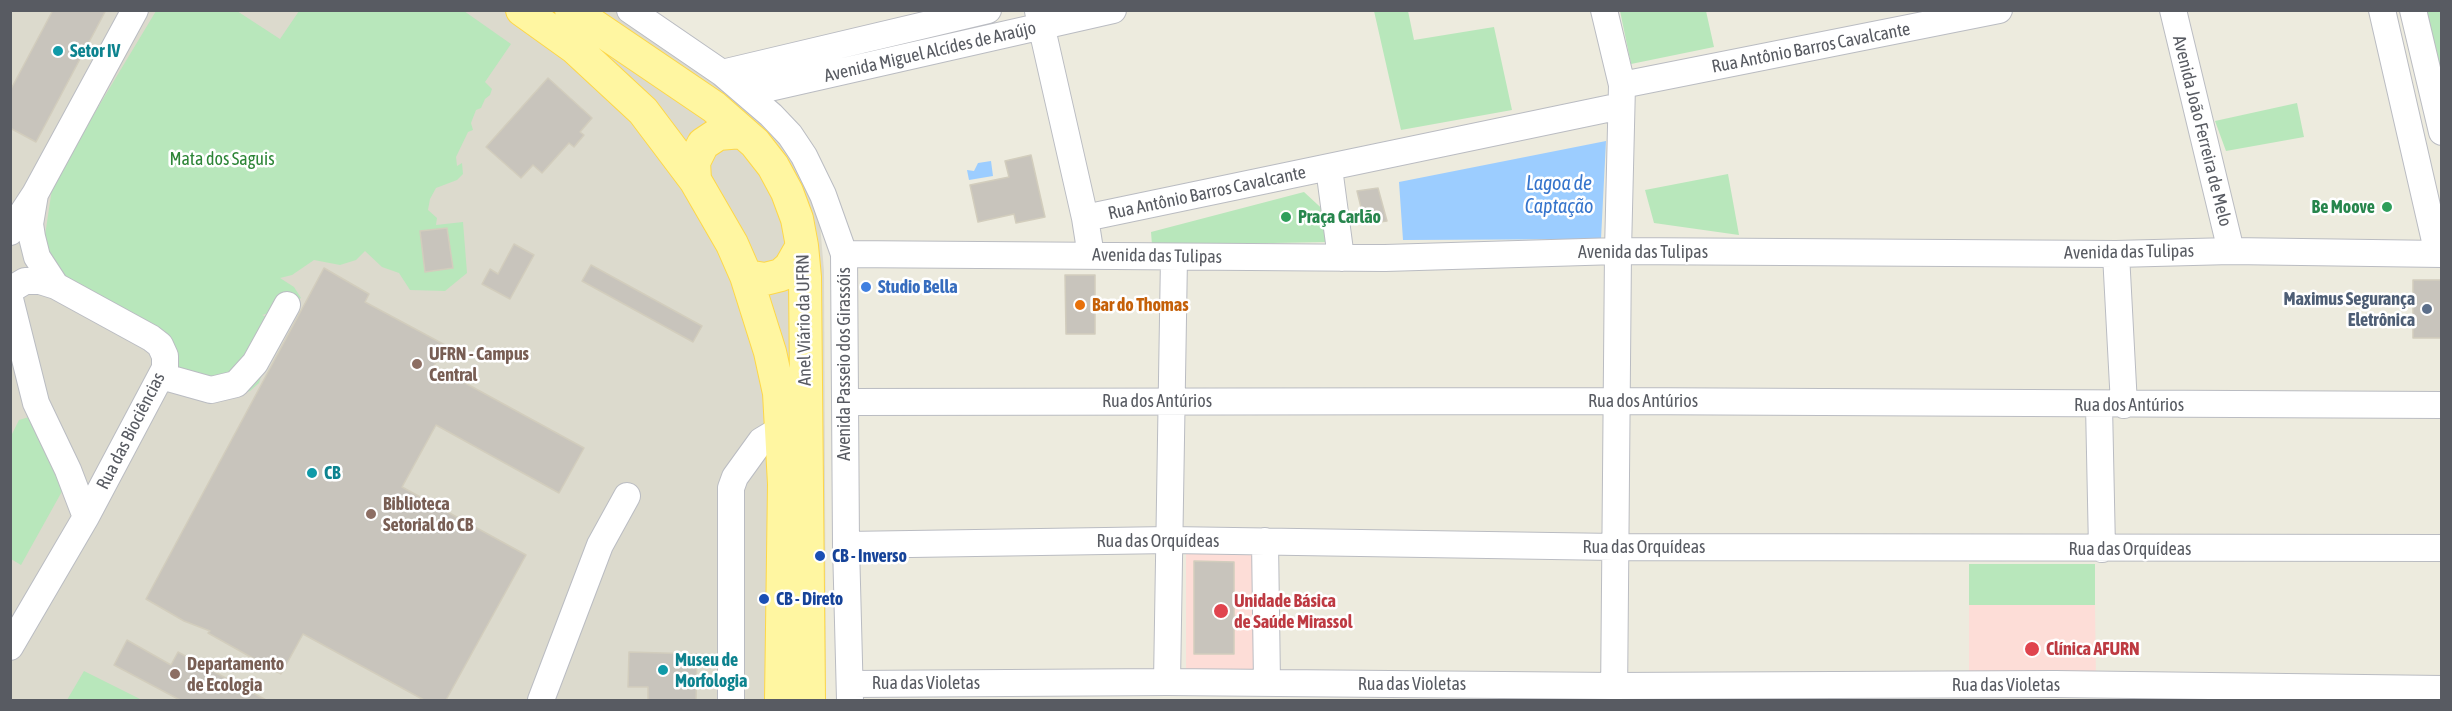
<!DOCTYPE html>
<meta charset="utf-8">
<style>
body{margin:0}
#map{position:relative;width:2452px;height:711px;overflow:hidden;background:#edebde;font-family:"Asap Condensed",sans-serif}
canvas{display:block}
.frame{position:absolute;inset:0;border:12px solid #585b62;pointer-events:none}
</style>
<div id="map">
<canvas width="2452" height="711"></canvas>
<div class="frame"></div>
</div>
<script>
const ctx = document.querySelector('canvas').getContext('2d');
ctx.lineJoin = 'round';
function fill(path, color) { ctx.fillStyle = color; ctx.fill(path, 'evenodd'); }
const toPath = rows => new Path2D(rows.map(r => 'M' + r).join(''));
function trace(path, color, width, dash) { ctx.strokeStyle = color; ctx.lineWidth = width; ctx.lineCap = dash ? 'butt' : 'round'; ctx.setLineDash(dash || []); ctx.stroke(path); }
function drawText(font, color, halo, rows, align = 'center') {
  ctx.font = font + ' "Asap Condensed",sans-serif'; ctx.lineWidth = 5; ctx.setLineDash([]); ctx.textBaseline = 'middle'; ctx.strokeStyle = halo; ctx.fillStyle = color; for (const [text, x, y, turn = 0] of rows) {
    ctx.save(); ctx.translate(x, y); ctx.rotate((+turn || 0) * Math.PI / 180); ctx.textAlign = isNaN(turn) ? turn : align; if (halo) ctx.strokeText(text, 0, 0); ctx.fillText(text, 0, 0); ctx.restore();
  }
}
const education = toPath([
 [10,11,618,11,716,76,788,146,810,185,820,224,824,271,826,700,11,700]
]);
const medical = toPath([
 [1186,553,1255,553,1256,669,1186,669],
 [1969,605,2095,605,2096,681,1969,680]
]);
const green = toPath([
 [156,11,237,11,280,39,299,11,464,11,511,44,485,82,492,89,490,95,485,99,481,108,476,110,471,123,473,130,468,132,456,157,457,166,462,163,463,174,457,180,436,188,430,199,428,210,437,218,436,225,463,222,467,273,445,291,410,290,399,273,382,267,365,251,356,260,340,265,314,260,292,275,280,278,294,287,301,298,277,311,262,315,275,320,263,370,259,383,250,391,240,394,171,370,178,359,164,330,154,331,60,277,44,242,53,182],
 [1374,11,1408,11,1414,40,1494,27,1512,110,1401,130],
 [1620,11,1706,11,1714,47,1631,64],
 [2424,11,2441,11,2441,86],
 [2297,103,2304,137,2226,151,2215,121],
 [1728,174,1739,235,1654,223,1645,190],
 [1304,192,1330,216,1332,242,1152,245,1151,232],
 [29,417,65,486,21,565,11,559,11,436,19,420],
 [1969,564,2095,564,2095,605,1969,605],
 [84,671,142,700,67,700]
]);
const water = toPath([
 [1606,141,1601,239,1403,240,1399,182],
 [991,161,993,176,969,180,967,170,974,171,978,163]
]);
const building = toPath([
 [53,10,106,10,36,142,10,128,10,91,53,10],
 [548,78,592,118,580,132,584,135,574,147,569,143,542,173,533,165,521,178,486,147,548,78],
 [1031,155,1045,217,1016,223,1014,214,978,222,970,185,1009,177,1005,161,1031,155],
 [1378,188,1387,221,1365,224,1357,191,1378,188],
 [447,228,453,268,425,272,420,231,447,228],
 [514,244,534,255,510,299,482,284,490,269,498,274,514,244],
 [591,265,702,326,693,342,582,281,591,265],
 [324,268,369,294,365,302,445,345,434,366,584,448,559,493,436,425,402,487,526,555,446,700,424,700,303,634,281,674,208,633,210,631,184,621,146,599,324,268],
 [1065,275,1095,275,1095,334,1066,334,1065,275],
 [2413,280,2442,280,2442,338,2413,338,2413,280],
 [1194,561,1234,562,1234,654,1194,654,1194,561],
 [127,640,171,665,178,652,266,700,180,700,114,665,127,640],
 [629,652,697,654,696,700,648,700,648,687,628,687,629,652]
]);
const minor = toPath([
 [630,10,722,73,771,115,790,135,804,156,823,195,844,254,846,545,850,700],
 [1604,10,1622,85,1618,251,1614,700],
 [2173,10,2231,251],
 [2382,10,2438,254],
 [2413,10,2442,132],
 [1038,11,1085,218,1091,256],
 [722,73,988,10],
 [1622,85,1999,10],
 [747,93,1113,10],
 [1329,168,1341,258],
 [1085,218,1621,106],
 [10,232,35,194,135,10],
 [844,254,1385,258,1618,251,2116,254,2231,251,2442,254],
 [2116,254,2124,405],
 [10,290,25,281,40,281,56,286],
 [10,299,36,403,68,470,86,517],
 [161,376,211,390,236,384,255,363,287,305],
 [845,402,1616,401,2442,405],
 [2099,405,2102,549],
 [1265,541,1267,683],
 [846,545,1170,540,1615,547,2442,548],
 [10,647,86,517,165,368,165,356,160,345,151,338,56,286,37,257,32,237,30,224,35,194],
 [1167,682,1174,257],
 [850,684,1167,682,1614,686,2055,684,2442,689],
 [541,700,600,545,627,496],
 [731,700,731,488,735,477,761,441,781,429]
]);
const major = toPath([
 [522,10,575,48,643,111,695,180,732,244,746,276,770,352,779,393,784,484,781,700],
 [571,10,714,107,755,143,773,166,787,192,797,219,802,246,805,277,809,700],
 [695,180,694,162,703,144,718,134,742,132],
 [746,276,765,279,781,275,790,267,802,246]
]);
const markers = [
 [58,51,6,"#0f9aa8"],
 [2387,207,6,"#2e9e5b"],
 [1286,217,6,"#2e9e5b"],
 [866,287,6,"#3f7fe0"],
 [1080,305,6,"#e8710a"],
 [2427,309,6,"#5c6f8a"],
 [417,364,6,"#8d6e63"],
 [312,473,6,"#0f9aa8"],
 [371,514,6,"#8d6e63"],
 [820,556,6,"#1a4fb4"],
 [764,599,6,"#1a4fb4"],
 [1221,611,8,"#e0444e"],
 [2032,649,8,"#e0444e"],
 [663,670,6,"#0f9aa8"],
 [175,674,6,"#8d6e63"]
];
const streetNames = [
 ["Rua Antônio Barros Cavalcante",1811,48,-11],
 ["Avenida Miguel Alcídes de Araújo",930,52,-13],
 ["Avenida João Ferreira de Melo",2202,131,76],
 ["Rua Antônio Barros Cavalcante",1207,193,-12],
 ["Avenida das Tulipas",1643,252],
 ["Avenida das Tulipas",2129,252,-1],
 ["Avenida das Tulipas",1157,256,1],
 ["Anel Viário da UFRN",804,320,-91],
 ["Avenida Passeio dos Girassóis",844,364,-90],
 ["Rua dos Antúrios",1157,401],
 ["Rua dos Antúrios",1643,401],
 ["Rua dos Antúrios",2129,405],
 ["Rua das Biociências",131,431,-63],
 ["Rua das Orquídeas",1158,541],
 ["Rua das Orquídeas",1644,547],
 ["Rua das Orquídeas",2130,549],
 ["Rua das Violetas",926,683],
 ["Rua das Violetas",1412,684],
 ["Rua das Violetas",2006,685]
];
const cultureNames = [
 ["Setor IV",70,51],
 ["CB",324,473],
 ["Museu de",675,660],
 ["Morfologia",675,681]
];
const parkNames = [
 ["Mata dos Saguis",222,159]
];
const leisureNames = [
 ["Be Moove",2375,207],
 ["Praça Carlão",1298,217,"left"]
];
const shopNames = [
 ["Studio Bella",878,287]
];
const serviceNames = [
 ["Maximus Segurança",2415,299],
 ["Eletrônica",2415,320]
];
const foodNames = [
 ["Bar do Thomas",1092,305]
];
const educationNames = [
 ["UFRN - Campus",429,354],
 ["Central",429,375],
 ["Biblioteca",383,504],
 ["Setorial do CB",383,525],
 ["Departamento",187,664],
 ["de Ecologia",187,685]
];
const transitNames = [
 ["CB - Inverso",832,556],
 ["CB - Direto",776,599]
];
const healthNames = [
 ["Unidade Básica",1234,601],
 ["de Saúde Mirassol",1234,622],
 ["Clínica AFURN",2046,649]
];
const waterNames = [
 ["Lagoa de",1559,184],
 ["Captação",1559,207]
];
fill(education, '#dcdacd');
fill(medical, '#fdddd7');
fill(green, '#b8e7bb');
fill(water, '#9ccdff');
fill(building, '#c8c4bc');
trace(building, '#d2cdbd', 1.5);
trace(minor, '#babcc2', 28);
trace(major, '#fed747', 34);
trace(minor, '#fff', 26);
trace(major, '#fff6a1', 32);
for (const [x, y, r, color] of markers) { const dot = new Path2D(); dot.arc(x, y, r, 0, 2 * Math.PI); ctx.fillStyle = color; ctx.fill(dot); trace(dot, '#fff', 2); }
drawText('18px', '#585b62', '#fff', streetNames);
drawText('bold 18px', '#0d838f', '#fff', cultureNames, 'left');
drawText('18px', '#2d8536', '#fff', parkNames);
drawText('bold 18px', '#27864d', '#fff', leisureNames, 'right');
drawText('bold 18px', '#366cbe', '#fff', shopNames, 'left');
drawText('bold 18px', '#4e5e75', '#fff', serviceNames, 'right');
drawText('bold 18px', '#c56008', '#fff', foodNames, 'left');
drawText('bold 18px', '#785e54', '#fff', educationNames, 'left');
drawText('bold 18px', '#164399', '#fff', transitNames, 'left');
drawText('bold 18px', '#be3a42', '#fff', healthNames, 'left');
drawText('italic 20px', '#3574cc', '#fff', waterNames);
</script>
